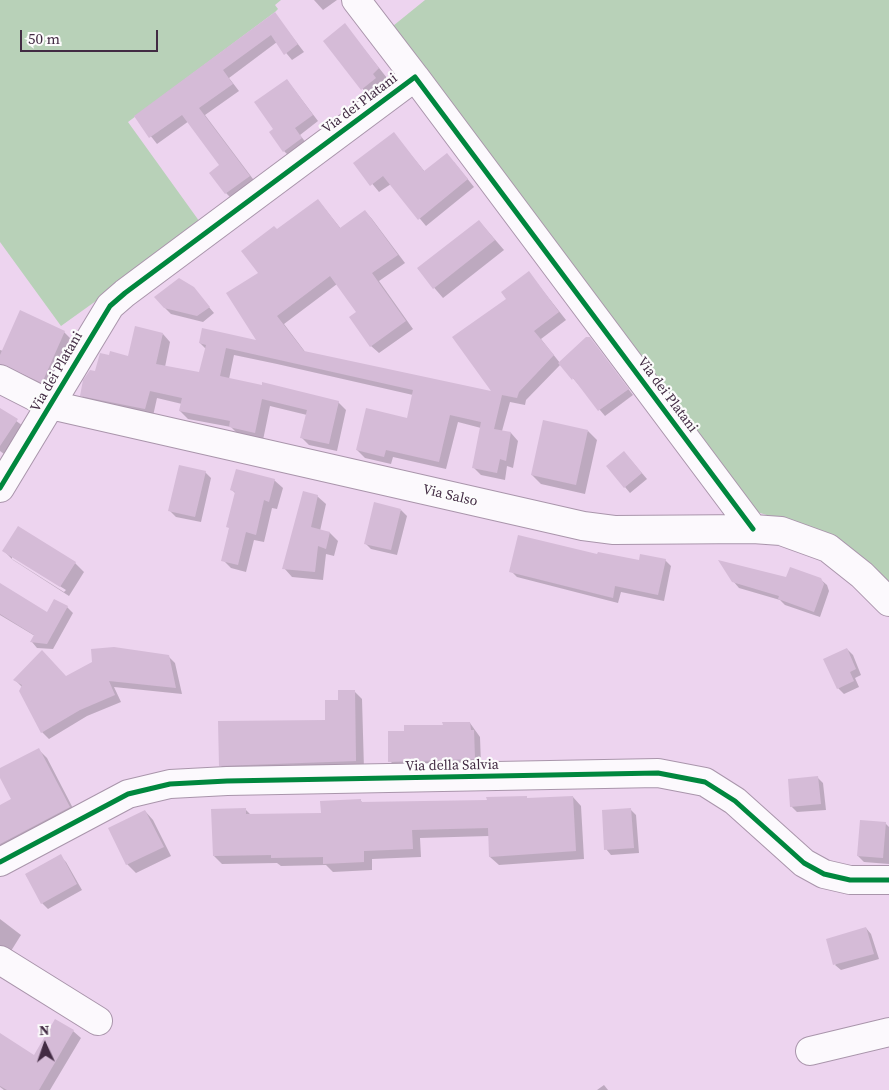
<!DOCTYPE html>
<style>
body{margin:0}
#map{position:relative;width:889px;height:1090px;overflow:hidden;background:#edd4ef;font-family:"Source Serif 4",serif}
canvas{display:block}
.north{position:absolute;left:20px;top:1020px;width:50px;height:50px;-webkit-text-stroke:4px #fcfcfc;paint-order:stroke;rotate:357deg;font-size:14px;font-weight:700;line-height:20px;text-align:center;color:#422b43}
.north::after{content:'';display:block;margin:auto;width:18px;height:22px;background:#422b43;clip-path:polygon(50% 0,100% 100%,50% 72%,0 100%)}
.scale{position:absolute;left:20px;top:30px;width:138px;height:22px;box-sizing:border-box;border:2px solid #422b43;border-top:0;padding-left:6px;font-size:15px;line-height:18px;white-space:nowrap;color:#422b43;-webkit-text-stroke:4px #fcfcfc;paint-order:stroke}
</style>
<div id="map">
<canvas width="889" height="1090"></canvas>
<div class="north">N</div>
<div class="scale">50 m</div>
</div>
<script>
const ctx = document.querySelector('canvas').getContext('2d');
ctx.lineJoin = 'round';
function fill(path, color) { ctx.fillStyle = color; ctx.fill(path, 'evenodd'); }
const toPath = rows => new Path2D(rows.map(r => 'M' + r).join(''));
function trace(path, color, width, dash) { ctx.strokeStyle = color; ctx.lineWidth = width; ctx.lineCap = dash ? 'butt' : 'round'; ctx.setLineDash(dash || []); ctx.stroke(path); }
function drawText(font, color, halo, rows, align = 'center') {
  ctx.font = font + ' "Source Serif 4",serif'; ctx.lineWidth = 4.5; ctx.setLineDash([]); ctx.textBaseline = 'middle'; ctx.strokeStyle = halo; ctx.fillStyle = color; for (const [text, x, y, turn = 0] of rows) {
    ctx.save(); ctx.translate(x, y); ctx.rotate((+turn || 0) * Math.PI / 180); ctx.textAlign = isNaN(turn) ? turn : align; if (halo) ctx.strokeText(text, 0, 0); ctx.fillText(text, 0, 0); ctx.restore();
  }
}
const green = toPath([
 [0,0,281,0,275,5,278,9,275,12,128,122,202,225,61,326,0,242],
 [425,0,889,0,889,582,832,536,754,511,388,30]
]);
const shadow = toPath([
 [314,0,337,0,323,10],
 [275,14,304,52,292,60,277,42,229,78,239,91,205,115,256,183,233,200,226,193,221,165,189,121,157,144,135,116],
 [345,25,387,78,381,83,385,88,371,99,324,41],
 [287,80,318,121,300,135,307,144,290,157,284,151],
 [394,134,425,172,454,162,474,187,426,226,391,184,379,192,355,163],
 [318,200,341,229,365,211,372,219,405,263,379,281,413,329,379,353,371,346,358,312,337,284,284,324,306,353,493,393,508,299,529,273,566,320,541,339,560,363,589,338,633,395,605,416,561,364,526,400,525,405,510,402,502,431,511,433,518,441,513,468,507,466,505,480,481,475,474,468,481,428,458,422,446,469,393,457,391,464,365,458,357,450,408,419,413,395,277,364,234,355,229,379,338,402,346,410,337,451,309,445,302,438,307,415,270,406,263,440,238,434,231,427,188,419,180,411,182,404,157,398,153,416,89,403,81,395,96,372,129,357,163,334,170,342,165,367,200,374,206,349,200,343,259,342,260,273,277,230],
 [479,221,504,250,443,298,418,269],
 [193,288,214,313,203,322,171,314,165,308],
 [64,332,70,338,48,388,14,371,0,369,0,350,3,351],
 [0,409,23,426,4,454,0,451],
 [588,431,597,440,585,494,541,484,532,475],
 [630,459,647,479,630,493,625,487],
 [205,472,211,478,201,522,176,517,170,511],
 [274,480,283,488,277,509,272,508,264,542,254,540,246,572,231,568,223,560,236,494,232,490],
 [317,496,326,504,320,531,330,533,338,541,334,556,326,554,323,580,292,577,284,568],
 [401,510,407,516,397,555,371,549,365,543],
 [4,551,75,563,84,572,69,596,13,560],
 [12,556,66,590,64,592,12,559],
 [598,556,640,562,665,560,671,566,664,601,621,592,618,603,517,577,511,571],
 [787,579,820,579,827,585,829,591,820,617,785,605,780,600,739,588,733,581],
 [0,584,47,614,67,607,73,613,53,649,37,648,32,642,35,636,0,615],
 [847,649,853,655,861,675,855,678,859,687,844,694,838,688],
 [168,656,175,663,182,694,114,687,121,702,87,716,49,739,42,732,23,688,15,680,66,677],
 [354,691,362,699,364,769,228,773,220,765,327,721,339,701],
 [470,723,480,737,481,764,396,767,390,761,444,726],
 [39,750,47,758,77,816,0,856,0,806,12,799,0,775,0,770],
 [817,777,823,783,826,810,797,812,791,806],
 [526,797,528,799,573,797,581,806,584,859,499,865,490,857,489,836,420,838,421,857,372,859,372,870,333,872,326,865,281,866,277,863,222,864,214,856,246,810,251,815,322,815,360,800,363,803,488,801],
 [630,809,636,815,639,853,611,855,606,849],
 [145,811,153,820,171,856,136,873,127,864,110,829],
 [885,823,889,827,889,864,864,862,858,856],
 [60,856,66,862,82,890,48,909,42,903,26,875],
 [0,919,21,935,11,951,0,951],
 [866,928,871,934,879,959,841,970,835,965],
 [73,1031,81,1038,50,1090,4,1090,0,1087,0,1034,34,1056],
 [604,1085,608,1090,597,1090]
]);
const building = toPath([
 [275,12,298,44,284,55,271,35,223,70,233,84,199,108,250,176,225,194,209,173,219,165,182,115,149,138,134,116],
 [345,23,379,68,373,74,376,78,361,90,323,41],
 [287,79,313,115,295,128,302,138,283,152,269,132,273,129,254,102],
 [394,132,424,171,447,153,468,179,418,220,383,176,370,186,353,163],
 [318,199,340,228,365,210,398,255,372,273,406,321,370,347,349,317,356,312,330,276,277,316,304,351,491,391,452,337,506,299,501,292,529,271,559,312,534,331,554,355,519,392,517,398,502,395,494,429,511,432,506,461,500,459,497,473,472,468,481,422,450,415,439,462,386,450,384,457,356,450,366,408,407,418,413,390,226,348,220,376,262,385,262,382,339,401,329,444,300,438,307,410,262,399,255,433,229,427,230,421,179,411,182,398,150,391,145,409,80,396,83,380,90,370,95,371,100,353,109,355,110,351,128,356,135,326,163,333,156,364,199,372,206,345,199,343,202,328,256,340,226,293,258,273,241,251,274,226,277,229],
 [479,220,495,240,433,289,417,268],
 [179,278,194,287,210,307,197,316,164,308,154,297],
 [20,310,65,331,42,383,0,364,0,355],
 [586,337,590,337,629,389,598,411,573,378,572,380,558,363],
 [0,408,18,419,0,446],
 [543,420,588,430,576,485,531,475],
 [624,451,642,473,624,488,606,466],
 [179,465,206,471,195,517,168,511],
 [236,469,275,479,269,502,264,500,256,535,246,532,238,565,221,561,229,528,226,527,235,492,230,490],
 [303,491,318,495,311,527,330,532,326,549,318,546,315,572,282,569],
 [374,502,401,509,391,550,364,544],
 [18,526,76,562,60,587,2,551],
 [518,535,597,554,598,552,639,560,640,554,666,559,658,595,615,586,613,598,509,572],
 [718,560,786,577,790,567,821,578,824,584,814,612,778,599,779,596,732,582],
 [0,583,47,612,54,599,68,606,47,644,30,642,34,635,0,614],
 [114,647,169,655,176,688,109,681,115,695,80,710,41,733,19,691,22,685,13,680,42,650,66,676,92,662,91,649],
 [847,648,856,669,850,672,854,681,837,689,823,659],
 [338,690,355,690,356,761,219,766,218,721,325,720,325,700,338,700],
 [442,722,470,722,471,730,474,730,475,759,388,762,388,731,404,731,404,725,443,725],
 [39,748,70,807,0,844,0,805,11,799,0,778,0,768],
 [818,776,821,804,790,807,788,779],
 [527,796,527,798,573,796,576,851,489,857,488,828,412,830,413,849,364,851,364,862,323,864,323,857,271,858,271,855,213,856,211,809,246,808,246,814,321,813,320,801,361,799,361,802,487,800,486,797],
 [631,808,634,848,604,850,602,810],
 [145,810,164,847,126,865,108,828],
 [860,820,886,822,883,858,857,856],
 [61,854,77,884,41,904,25,874],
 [866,927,874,954,833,965,826,939],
 [55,1019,74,1030,39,1090,7,1090,0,1086,0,1033,34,1055]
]);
const minor = toPath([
 [356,0,415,77],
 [0,379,51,405,583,526,614,530,753,529,781,531,828,548,862,575,889,602],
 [0,488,110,306,125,293,415,77,753,529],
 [0,862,128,794,170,784,227,781,658,773,705,782,735,801,804,863,824,874,850,880,889,880],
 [0,960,98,1021],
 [810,1051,889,1032]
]);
const cycleway = toPath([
 [0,488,110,306,125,293,415,77,753,529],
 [0,862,128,794,170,784,227,781,658,773,705,782,735,801,804,863,824,874,850,880,889,880]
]);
const streetNames = [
 ["Via dei Platani",360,104,-37],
 ["Via dei Platani",57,372,-60],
 ["Via dei Platani",667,395,53],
 ["Via Salso",450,496,13],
 ["Via della Salvia",452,766,-1]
];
fill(green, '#b8d1b8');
fill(shadow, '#0003');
fill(building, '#d5bbd7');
trace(minor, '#a995ab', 30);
trace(minor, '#fcf9fd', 28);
trace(cycleway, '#00873e', 5);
drawText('14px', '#422b43', '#fcfcfc', streetNames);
</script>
